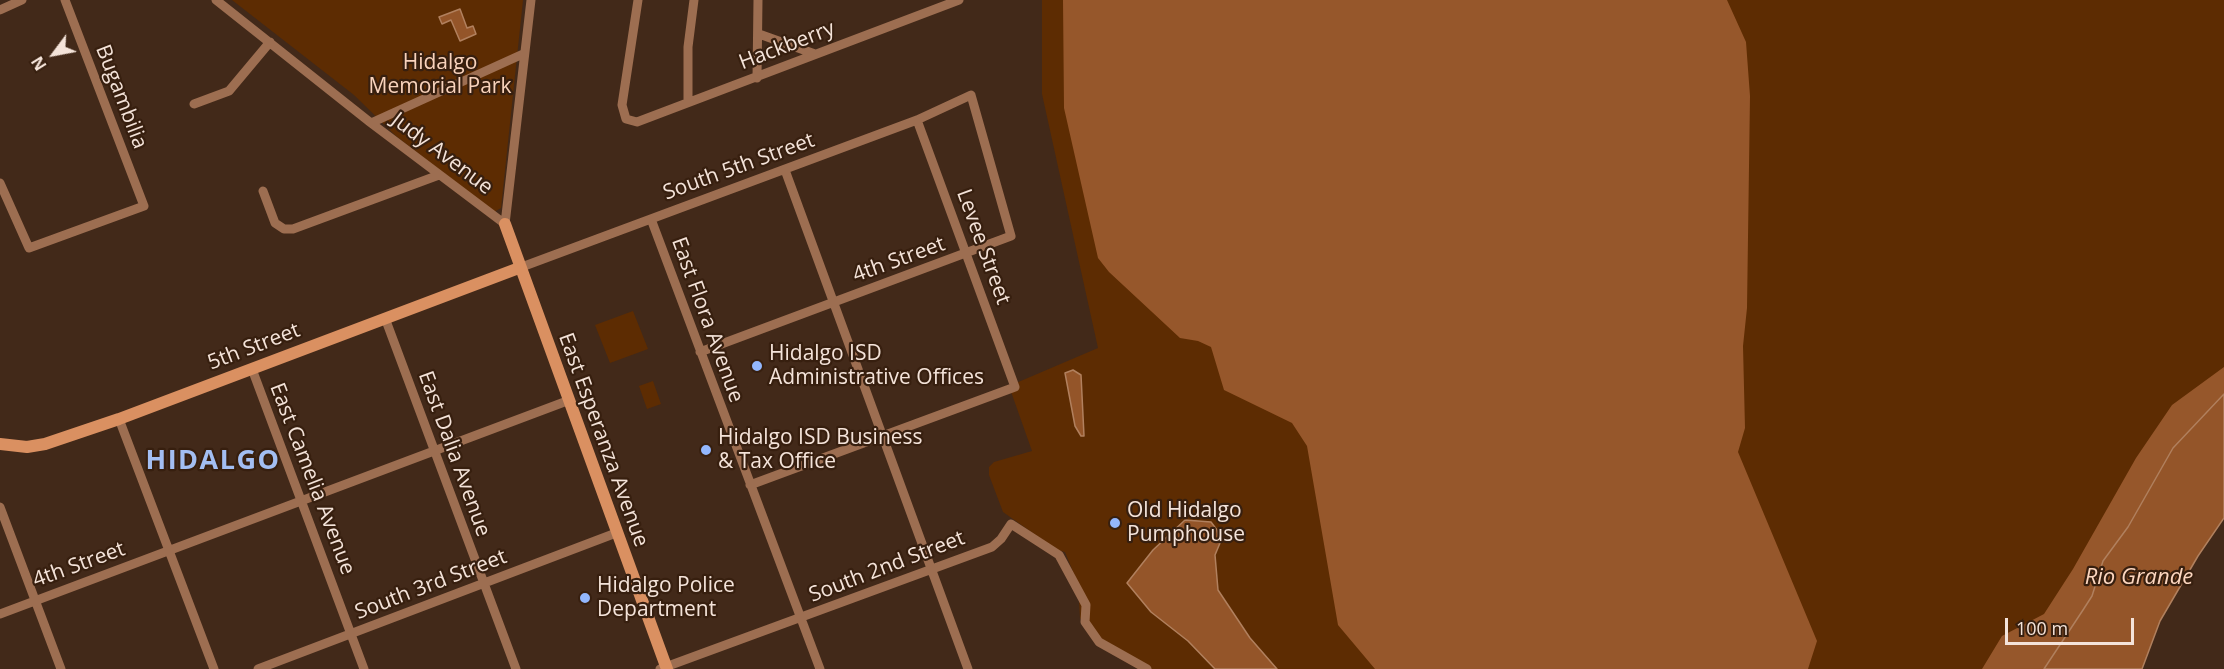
<!DOCTYPE html>
<style>
body{margin:0}
#map{position:relative;width:2224px;height:669px;overflow:hidden;background:#422919;font-family:"Open Sans",sans-serif}
canvas{display:block}
.north{position:absolute;left:24px;top:24px;width:60px;height:60px;-webkit-text-stroke:4px #371f0f;paint-order:stroke;rotate:238deg;font-size:16px;font-weight:700;line-height:24px;text-align:center;color:#f4e3d9}
.north::after{content:'';display:block;margin:auto;width:21px;height:27px;background:#f4e3d9;clip-path:polygon(50% 0,100% 100%,50% 72%,0 100%)}
.scale{position:absolute;left:2005px;top:618px;width:129px;height:27px;box-sizing:border-box;border:3px solid #f4e3d9;border-top:0;padding-left:8px;font-size:18px;line-height:21px;white-space:nowrap;color:#f4e3d9;-webkit-text-stroke:4px #371f0f;paint-order:stroke}
</style>
<div id="map">
<canvas width="2224" height="669"></canvas>
<div class="north">N</div>
<div class="scale">100 m</div>
</div>
<script>
const ctx = document.querySelector('canvas').getContext('2d');
ctx.lineJoin = 'round';
function fill(path, color) { ctx.fillStyle = color; ctx.fill(path, 'evenodd'); }
const toPath = rows => new Path2D(rows.map(r => 'M' + r).join(''));
function trace(path, color, width, dash) { ctx.strokeStyle = color; ctx.lineWidth = width; ctx.lineCap = dash ? 'butt' : 'round'; ctx.setLineDash(dash || []); ctx.stroke(path); }
function drawText(font, color, halo, rows, align = 'center') {
  ctx.font = font + ' "Open Sans",sans-serif'; ctx.lineWidth = 4.5; ctx.setLineDash([]); ctx.textBaseline = 'middle'; ctx.strokeStyle = halo; ctx.fillStyle = color; for (const [text, x, y, turn = 0] of rows) {
    ctx.save(); ctx.translate(x, y); ctx.rotate((+turn || 0) * Math.PI / 180); ctx.textAlign = isNaN(turn) ? turn : align; if (halo) ctx.strokeText(text, 0, 0); ctx.fillText(text, 0, 0); ctx.restore();
  }
}
const green = toPath([
 [232,0,523,0,501,208,494,212,396,136,354,95],
 [1042,0,2224,0,2224,394,2173,448,2044,669,1138,669,1099,646,1080,618,1078,584,1065,552,1057,550,1003,512,989,475,989,467,994,462,1032,451,1009,386,1098,348,1042,94],
 [633,311,648,349,610,363,595,325],
 [653,381,661,404,647,409,639,386]
]);
const forest = toPath([
 [1063,0,1727,0,1746,42,1750,96,1747,308,1743,346,1745,428,1738,452,1817,641,1808,669,1375,669,1338,625,1307,446,1292,423,1224,390,1211,347,1198,341,1180,338,1109,272,1098,258,1064,108],
 [2224,367,2224,394,2173,448,2128,527,2103,561,2092,596,2083,610,2044,669,1982,669,2002,636,2044,614,2073,569,2136,458,2172,405]
]);
const water = toPath([
 [460,9,467,28,473,26,476,34,460,41,451,20,442,24,439,17,460,9],
 [1073,370,1081,375,1084,436,1081,436,1075,426,1065,373,1073,370],
 [2224,394,2224,518,2198,556,2160,621,2142,669,2044,669,2083,610,2092,596,2103,561,2128,527,2173,448,2224,394],
 [1185,520,1211,522,1217,530,1220,543,1215,555,1218,590,1250,638,1277,669,1215,669,1188,641,1151,612,1127,583,1153,550,1185,520]
]);
const street = toPath([
 [216,0,371,123,505,224],
 [638,0,622,105,626,119,637,122,959,0],
 [0,10,22,0],
 [759,34,815,54],
 [757,78,758,0],
 [688,102,688,47,694,0],
 [194,104,229,91,270,42],
 [371,123,523,54],
 [785,170,968,669],
 [0,183,29,248,144,206,65,0],
 [263,191,275,223,284,229,293,229,439,175],
 [651,219,820,669],
 [505,224,531,0],
 [519,268,917,120,971,95,1011,236,700,352],
 [385,318,516,669],
 [252,369,364,669],
 [119,419,214,669],
 [750,485,1015,387,917,120],
 [0,507,61,669],
 [0,614,567,401],
 [258,669,616,533],
 [660,669,992,547,1001,539,1011,524,1059,555,1086,605,1085,622,1099,642,1147,669]
]);
const secondary = toPath([
 [505,224,667,669],
 [0,444,27,447,45,444,119,419,519,268]
]);
const markers = [
 [757,366,6,"#93b7fd"],
 [706,450,6,"#93b7fd"],
 [1115,523,6,"#93b7fd"],
 [585,598,6,"#93b7fd"]
];
const streetNames = [
 ["Hackberry",787,46,-21],
 ["Bugambilia",121,97,69],
 ["Judy Avenue",442,154,37],
 ["South 5th Street",739,167,-20],
 ["Levee Street",983,247,70],
 ["4th Street",899,260,-20],
 ["East Flora Avenue",707,320,70],
 ["5th Street",254,347,-21],
 ["East Esperanza Avenue",603,440,70],
 ["East Dalia Avenue",454,454,70],
 ["East Camelia Avenue",312,479,69],
 ["4th Street",79,565,-20],
 ["South 2nd Street",887,567,-21],
 ["South 3rd Street",431,585,-21]
];
const parkNames = [
 ["Hidalgo",440,63],
 ["Memorial Park",440,87]
];
const poiNames = [
 ["Hidalgo ISD",769,354],
 ["Administrative Offices",769,378],
 ["Hidalgo ISD Business",718,438],
 ["& Tax Office",718,462],
 ["Old Hidalgo",1127,511],
 ["Pumphouse",1127,535],
 ["Hidalgo Police",597,586],
 ["Department",597,610]
];
const waterNames = [
 ["Rio Grande",2139,578]
];
const districtNames = [
 ["HIDALGO",213,461]
];
fill(green, '#5d2c02');
fill(forest, '#96572b');
fill(water, '#945529');
trace(water, '#b1805e', 1.5);
trace(street, '#9d6e51', 9);
trace(secondary, '#da9061', 12);
for (const [x, y, r, color] of markers) { const dot = new Path2D(); dot.arc(x, y, r, 0, 2 * Math.PI); ctx.fillStyle = color; ctx.fill(dot); trace(dot, '#371f0f', 2); }
drawText('21px', '#f4e3d9', '#371f0f', streetNames);
drawText('21px', '#f9d3bc', '#371f0f', parkNames);
drawText('21px', '#f4e3d9', '#371f0f', poiNames, 'left');
drawText('italic 22px', '#fcd6bf', '#371f0f', waterNames);
ctx.letterSpacing = '1.5px';
drawText('bold 27px', '#a3bef2', '#371f0f', districtNames);
ctx.letterSpacing = '0px';
</script>
